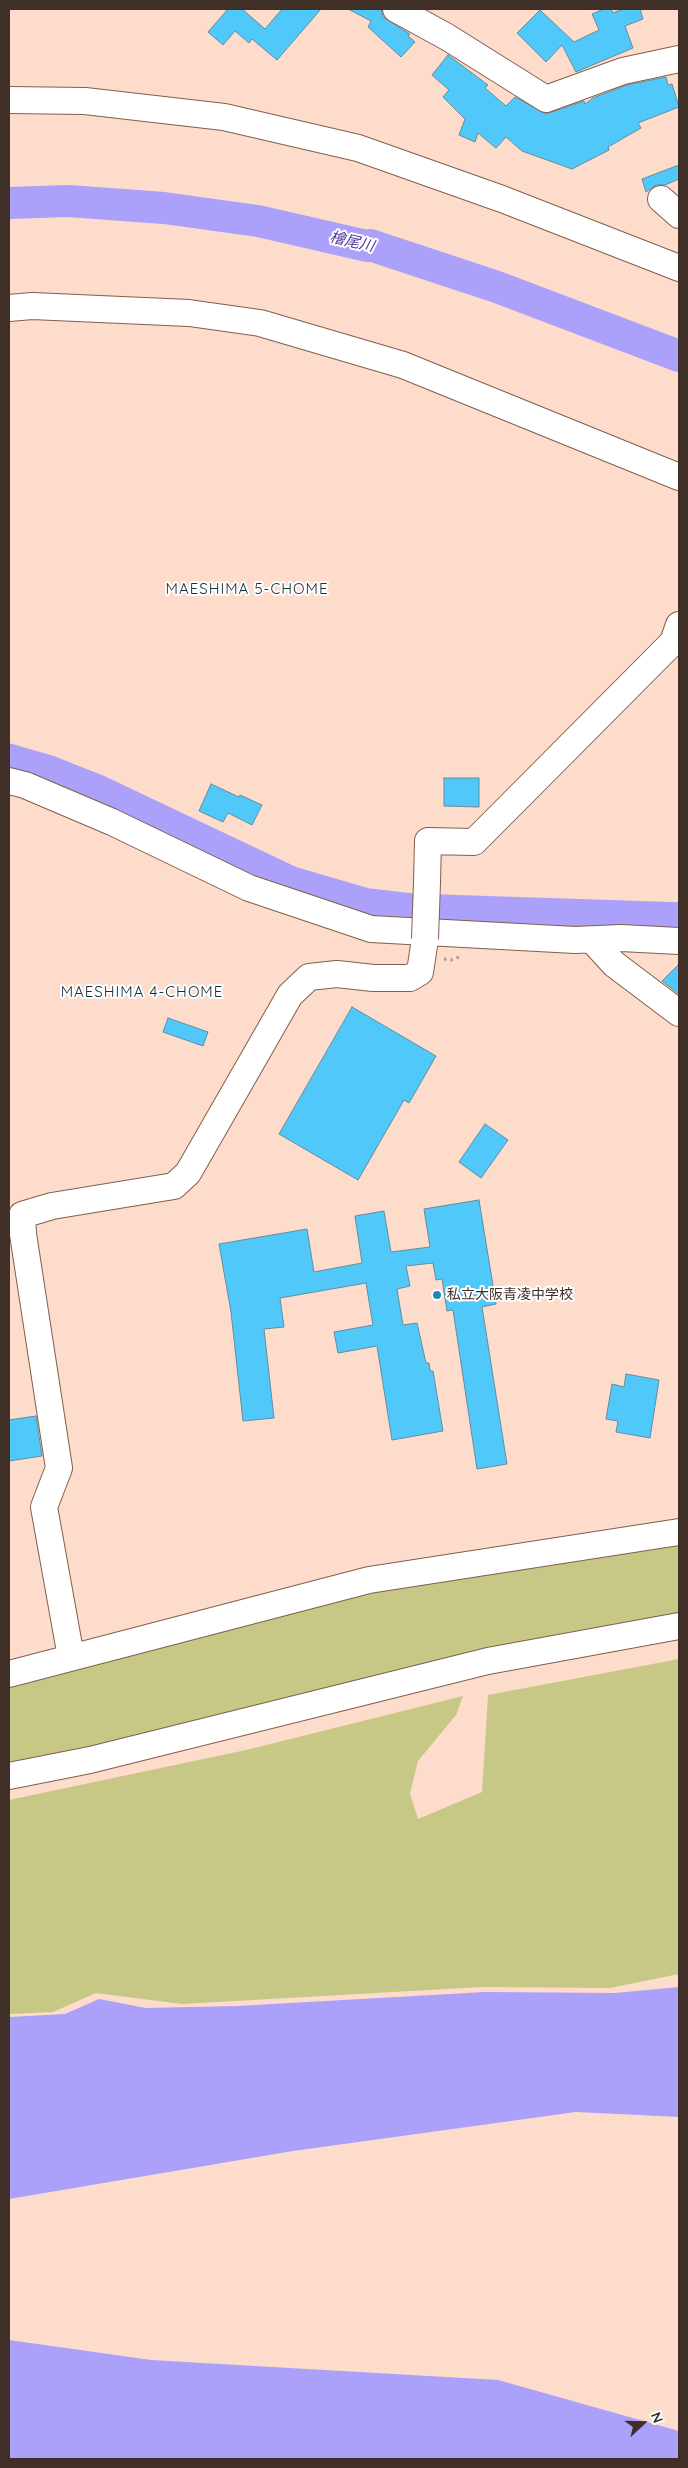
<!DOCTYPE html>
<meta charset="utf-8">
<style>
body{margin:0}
#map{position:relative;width:688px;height:2468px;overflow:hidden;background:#fddccc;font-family:Quicksand,sans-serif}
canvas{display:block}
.frame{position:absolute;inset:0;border:10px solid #3f2f27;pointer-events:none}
.north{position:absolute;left:618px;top:2398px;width:50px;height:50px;-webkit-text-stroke:4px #fff;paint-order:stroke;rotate:69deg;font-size:14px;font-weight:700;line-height:20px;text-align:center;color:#3f2f27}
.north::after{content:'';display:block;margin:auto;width:18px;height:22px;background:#3f2f27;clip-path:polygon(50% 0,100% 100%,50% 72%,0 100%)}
</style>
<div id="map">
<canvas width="688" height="2468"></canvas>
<div class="frame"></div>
<div class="north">N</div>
</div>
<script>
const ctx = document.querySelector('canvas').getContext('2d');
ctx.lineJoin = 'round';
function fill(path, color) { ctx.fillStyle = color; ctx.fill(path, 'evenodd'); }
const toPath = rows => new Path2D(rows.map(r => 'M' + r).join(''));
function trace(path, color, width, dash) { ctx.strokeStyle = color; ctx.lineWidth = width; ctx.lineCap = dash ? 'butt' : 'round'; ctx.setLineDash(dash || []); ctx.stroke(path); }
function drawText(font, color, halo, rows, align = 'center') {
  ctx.font = font + ' Quicksand,"Noto Sans JP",sans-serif'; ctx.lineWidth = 4; ctx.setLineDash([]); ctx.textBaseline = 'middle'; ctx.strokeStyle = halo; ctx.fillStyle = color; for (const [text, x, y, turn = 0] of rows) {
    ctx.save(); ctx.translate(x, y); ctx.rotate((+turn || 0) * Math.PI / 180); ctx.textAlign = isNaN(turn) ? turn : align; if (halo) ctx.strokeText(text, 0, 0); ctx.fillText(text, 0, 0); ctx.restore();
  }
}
const green = toPath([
 [679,1541,679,1623,182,1726,9,1766,9,1683,368,1590],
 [679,1659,679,1974,610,1988,482,1987,182,2004,96,1993,53,2012,9,2014,9,1800,246,1750,463,1696,456,1715,418,1761,410,1794,418,1819,482,1792,488,1695]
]);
const water = toPath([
 [679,1987,679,2117,576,2112,293,2151,9,2199,9,2017,65,2014,99,1999,146,2008,237,2006,485,1992,615,1993],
 [9,2340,151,2360,498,2380,679,2431,679,2459,9,2459]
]);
const stream = toPath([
 [9,746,54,759,102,778,296,870,368,891,420,897],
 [434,897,679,905]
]);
const river = toPath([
 [9,203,68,201,164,208,258,221,367,246,370,245,497,287,679,356],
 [9,760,102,795,267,873,323,895,361,906,395,912,433,911,679,923]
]);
const building = toPath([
 [228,9,242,9,265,29,282,9,321,9,277,60,252,39,249,43,235,31,223,45,208,32,228,9],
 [348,9,381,9,383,17,410,34,408,36,415,42,401,57,368,27,371,21,348,9],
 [604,9,611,9,613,13,623,9,640,9,643,19,625,26,633,48,576,72,562,45,546,62,517,33,540,10,574,42,599,30,592,14,604,9],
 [448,55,488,85,485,88,506,106,515,97,546,114,584,101,585,104,593,98,627,85,666,77,668,85,672,84,679,107,638,123,641,128,608,147,609,150,572,169,522,151,506,137,496,148,478,133,475,142,459,135,465,119,443,97,449,90,432,75,448,55],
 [679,165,679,179,665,185,656,185,646,192,642,179,679,165],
 [444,778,479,778,479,807,444,806,444,778],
 [211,784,239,797,240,795,262,805,252,825,228,813,223,822,199,811,211,784],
 [679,964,679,994,662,981,679,964],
 [352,1007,436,1056,409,1103,404,1100,358,1180,279,1134,352,1007],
 [168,1018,208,1032,203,1046,163,1032,168,1018],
 [485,1124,508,1140,481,1178,459,1162,485,1124],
 [479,1200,496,1304,482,1307,507,1464,477,1469,453,1310,447,1311,442,1279,436,1280,433,1263,406,1266,410,1286,397,1289,403,1325,417,1323,426,1363,429,1363,430,1371,433,1371,443,1431,392,1440,377,1346,338,1353,334,1332,373,1325,366,1283,280,1298,284,1327,264,1329,274,1418,243,1421,231,1312,219,1244,307,1229,314,1272,362,1263,355,1216,384,1211,391,1252,430,1247,424,1209,479,1200],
 [626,1374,659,1380,650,1438,616,1432,618,1421,606,1419,612,1384,624,1387,626,1374],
 [36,1416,42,1456,9,1461,9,1420,36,1416]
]);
const path = toPath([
 [444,959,451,960,459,957]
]);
const minor = toPath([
 [396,9,447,37,546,99,623,71,679,59],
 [9,100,85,101,224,117,358,148,502,199,679,268],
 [661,199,679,215],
 [9,308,32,306,189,313,260,323,403,365,679,477],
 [9,781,25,785,112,822,249,888,371,929,575,940,621,938,679,941],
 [427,882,428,841,474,842,673,642,679,625],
 [593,941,614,964,679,1013],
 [71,1657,44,1507,59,1468,23,1234,22,1215,52,1206,174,1186,188,1173,290,995,309,977,337,974,373,978,410,978,420,972,425,939],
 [9,1674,369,1580,679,1532],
 [9,1776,90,1760,488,1661,679,1626]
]);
const minorBridge = toPath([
 [425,939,427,882]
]);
const markers = [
 [437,1295,5,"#1f8ab1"]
];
const poiNames = [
 ["私立大阪青凌中学校",447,1295]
];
const waterNames = [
 ["檜尾川",352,242,13]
];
const neighbourhoodNames = [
 ["MAESHIMA 5-CHOME",247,589],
 ["MAESHIMA 4-CHOME",142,992]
];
fill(green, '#c7c786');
fill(water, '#aba0fa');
trace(stream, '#aba0fa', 5.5);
trace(river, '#aba0fa', 32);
fill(building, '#50c9fa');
trace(building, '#638c9f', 1);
trace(minor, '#815f4c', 28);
trace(path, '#b2978b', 3, [2.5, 4]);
trace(minor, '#fff', 26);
trace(minorBridge, '#815f4c', 28, []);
trace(minorBridge, '#fff', 26);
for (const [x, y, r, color] of markers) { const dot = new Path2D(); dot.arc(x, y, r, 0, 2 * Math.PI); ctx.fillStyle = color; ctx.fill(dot); trace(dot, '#fff', 2); }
drawText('14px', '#3f2f27', '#fff', poiNames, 'left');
drawText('italic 15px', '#4b3298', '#fff', waterNames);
ctx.letterSpacing = '1px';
drawText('15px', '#132f3b', '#fff', neighbourhoodNames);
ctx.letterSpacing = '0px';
</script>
